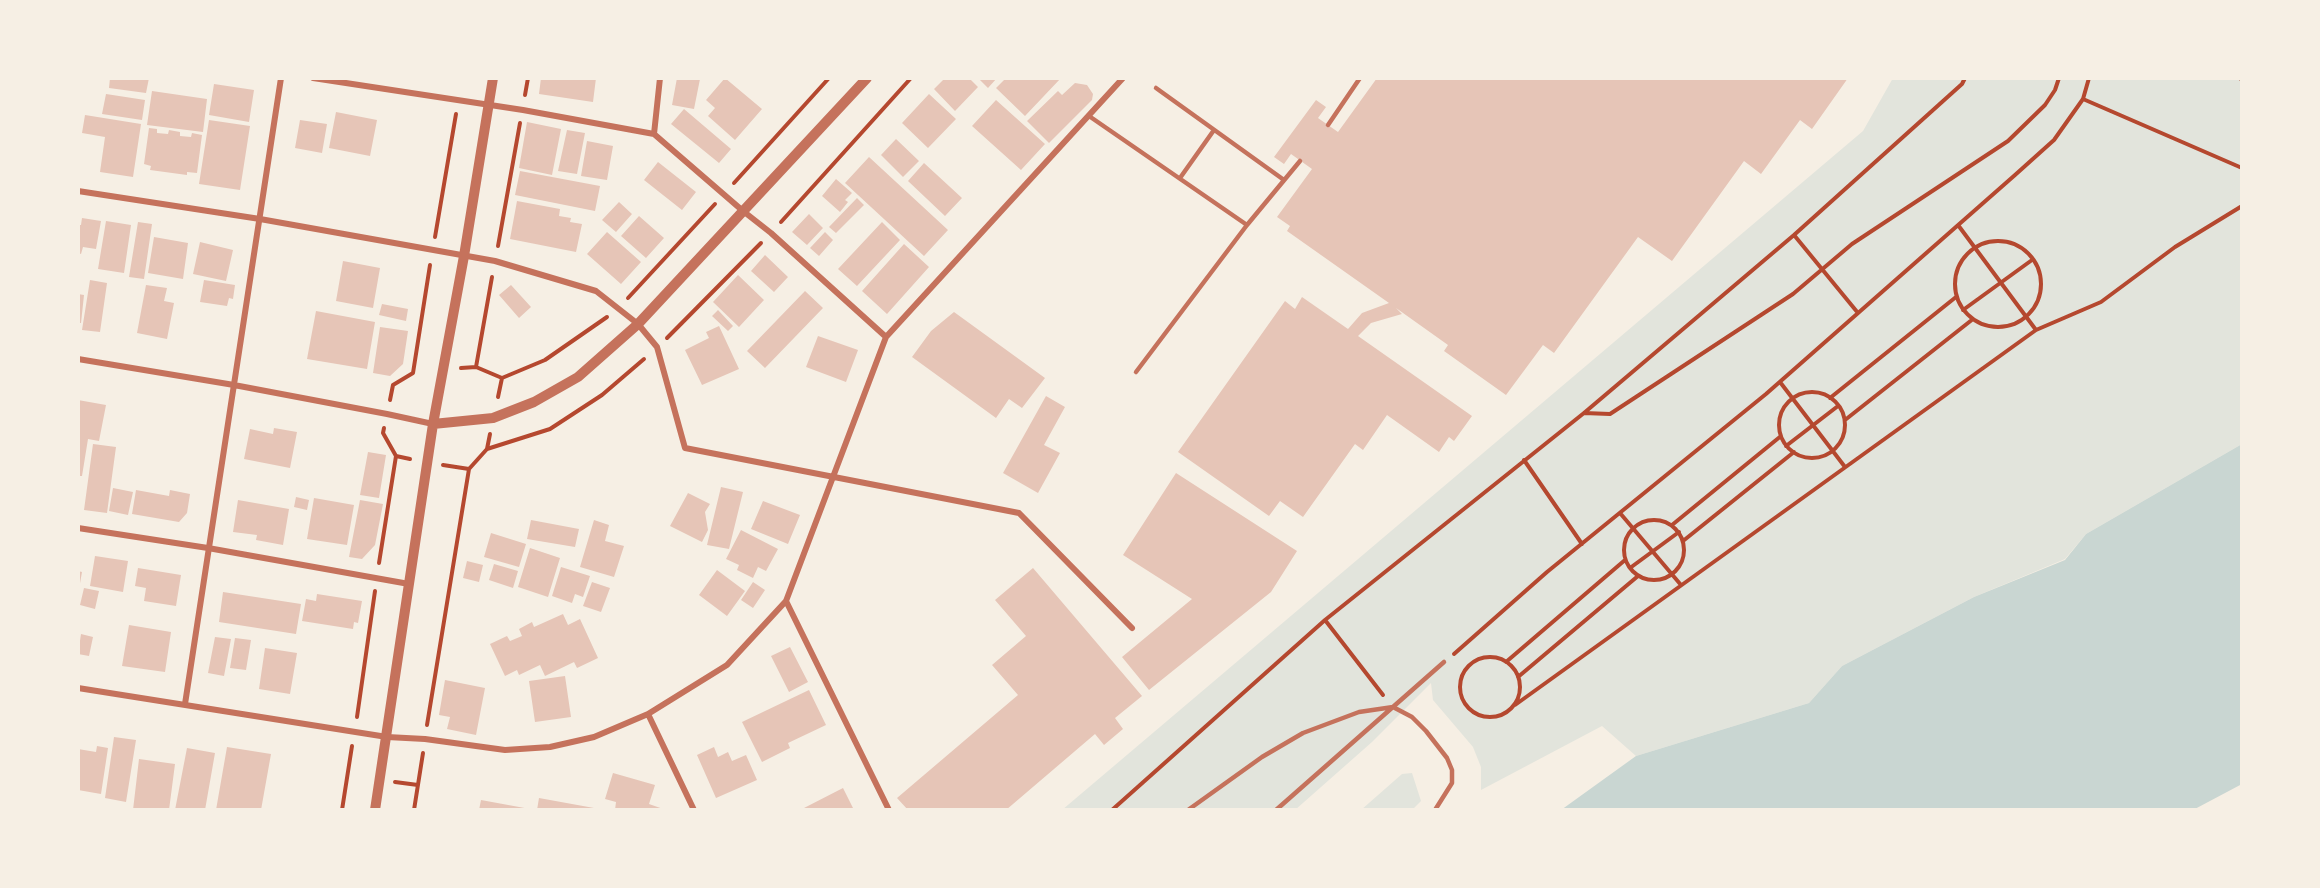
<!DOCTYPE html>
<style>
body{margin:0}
#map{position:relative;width:2320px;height:888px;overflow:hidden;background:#f6efe4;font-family:"Space Grotesk",sans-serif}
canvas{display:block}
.frame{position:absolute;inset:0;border:80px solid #f6efe4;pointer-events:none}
</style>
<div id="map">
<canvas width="2320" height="888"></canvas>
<div class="frame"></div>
</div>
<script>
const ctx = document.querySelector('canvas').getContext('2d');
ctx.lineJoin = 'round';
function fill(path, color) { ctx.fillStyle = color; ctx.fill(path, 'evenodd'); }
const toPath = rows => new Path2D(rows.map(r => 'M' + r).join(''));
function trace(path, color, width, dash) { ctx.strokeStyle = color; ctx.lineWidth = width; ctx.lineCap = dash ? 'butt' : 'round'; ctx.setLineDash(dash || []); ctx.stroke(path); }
const green = toPath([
 [1893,78,2242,78,2242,444,2086,534,2065,559,1974,597,1842,666,1809,703,1636,756,1602,726,1481,790,1481,767,1473,747,1433,700,1431,683,1372,742,1295,810,1062,810,1863,131],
 [1412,773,1421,801,1412,810,1361,810,1402,774]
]);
const water = toPath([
 [2242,444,2242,784,2193,810,1561,810,1636,756,1809,703,1842,666,1974,597,2065,560,2086,534]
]);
const building = toPath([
 [110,78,149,78,146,93,109,88],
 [541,78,596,78,593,102,539,94],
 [677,78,700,79,694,109,672,105],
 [725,78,762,109,735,140,708,116,715,108,706,100],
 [945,78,969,78,978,87,955,111,934,89],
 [978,78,997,78,988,88],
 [1006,78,1061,78,1025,116,996,88],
 [1377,78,1848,78,1812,129,1800,120,1761,174,1744,161,1672,261,1638,237,1554,353,1543,345,1506,395,1444,351,1448,345,1396,308,1402,314,1371,323,1358,336,1472,416,1454,441,1449,437,1439,452,1387,415,1363,450,1355,444,1303,517,1280,501,1269,516,1178,452,1285,301,1295,309,1302,297,1348,329,1362,313,1389,303,1287,231,1290,226,1277,217,1312,169,1291,154,1284,164,1274,157,1316,100,1326,107,1318,118,1338,132],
 [1075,83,1087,85,1093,94,1092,100,1049,143,1027,121,1058,91,1062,95],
 [214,84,254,90,249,122,209,115],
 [152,91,207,99,203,132,147,125],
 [106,94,145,100,142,120,102,114],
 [929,94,956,119,928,148,902,123],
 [996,100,1045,144,1021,170,972,126],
 [684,109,731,149,719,163,671,124],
 [336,112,377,120,370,156,329,148],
 [85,115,141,124,133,177,100,172,105,137,82,133],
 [209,120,250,126,240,190,199,184],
 [300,120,327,124,322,153,295,148],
 [527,122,561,129,552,175,519,168],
 [149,128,157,129,157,133,168,134,169,130,180,132,180,136,191,137,192,133,202,135,197,173,187,172,187,175,150,170,151,166,144,164],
 [567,130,585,133,577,174,558,171],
 [896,139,919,161,903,177,881,155],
 [587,141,613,146,607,180,581,176],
 [869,157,948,230,924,256,845,183],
 [658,162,696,192,682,210,644,180],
 [924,163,962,198,945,216,908,181],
 [520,171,600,186,595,211,515,195],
 [836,179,852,193,845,200,848,202,840,212,822,196],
 [857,198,864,205,836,233,829,227],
 [517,201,560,209,559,216,571,218,570,222,582,224,576,252,510,239],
 [619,202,632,214,616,232,602,220],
 [809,214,823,228,807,245,792,232],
 [639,216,664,238,646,258,621,236],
 [82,218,101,221,96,249,83,247,81,254,78,253,78,225,81,225],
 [106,221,131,225,124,273,98,269],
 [138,222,152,224,144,279,129,277],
 [882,222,900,240,857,286,838,269],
 [607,232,641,262,621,284,587,254],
 [825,232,833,240,819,256,810,248],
 [154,237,188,243,183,279,148,273],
 [200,242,233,250,226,281,193,274],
 [904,244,929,267,887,314,862,291],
 [765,255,788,277,774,292,751,271],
 [343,261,380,268,373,308,336,301],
 [738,275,764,300,739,327,713,302],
 [90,280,107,283,100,332,82,330],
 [204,280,235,285,233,299,229,298,227,306,200,302],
 [146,285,167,288,164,301,174,303,167,339,137,333],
 [511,285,531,307,519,318,499,295],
 [805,291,823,308,765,368,747,351],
 [78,294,84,295,81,323,78,323],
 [382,304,408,309,406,321,379,315],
 [718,310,733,326,728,331,712,316],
 [316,311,375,322,367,369,307,359],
 [954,312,1045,378,1022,408,1009,399,996,418,912,357,931,331],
 [719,326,739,369,702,385,685,350,709,338,706,332],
 [380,327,408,331,403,364,390,376,373,373],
 [818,336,858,350,846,382,806,367],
 [1046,396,1065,407,1044,445,1060,453,1038,493,1003,473],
 [78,400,106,405,99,441,88,439,82,476,78,476],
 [274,428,297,432,290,468,244,459,250,429,273,434],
 [93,444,116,447,107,513,84,510],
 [368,452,386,455,379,498,360,495],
 [1176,473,1297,551,1271,592,1149,690,1122,657,1192,599,1123,555],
 [721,487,743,492,729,549,707,545],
 [113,488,133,492,128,515,109,511],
 [136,490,169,496,170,490,190,494,187,513,179,522,132,514],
 [688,493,710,504,705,512,708,530,702,542,670,526],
 [296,497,309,500,307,510,294,507],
 [314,498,354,505,347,545,307,539],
 [238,500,289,509,283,545,256,540,257,535,233,532],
 [360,500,383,504,375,545,362,559,349,557],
 [763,501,800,515,788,544,751,529],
 [531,520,579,529,575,547,527,539],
 [594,520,609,525,605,541,624,546,614,577,580,567],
 [741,530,778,549,766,571,758,567,753,578,737,570,739,565,726,559],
 [491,533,526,544,519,567,484,557],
 [530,548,560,558,548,597,518,587],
 [95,556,128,561,123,592,90,586],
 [467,561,483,565,479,582,463,578],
 [494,564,518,571,513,588,489,580],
 [561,567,590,576,583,597,575,594,572,603,552,596],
 [138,568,181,575,176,606,144,601,146,588,135,586],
 [1033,568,1142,696,1115,718,1123,729,1104,745,1095,734,1006,810,908,810,897,798,1018,695,992,665,1026,636,995,600],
 [717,570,745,591,727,616,699,595],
 [78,571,82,572,79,589,78,589],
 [592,582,610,588,601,612,583,606],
 [753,582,765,590,753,608,741,600],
 [84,588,99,591,95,609,80,605],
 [223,592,301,604,296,634,219,622],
 [317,594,362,601,358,623,354,622,353,629,302,621,306,599,316,601],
 [563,614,568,625,580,619,598,658,577,668,574,662,545,676,540,665,519,675,517,670,505,676,490,644,507,636,510,641,522,636,519,629,532,622,534,627],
 [129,625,171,632,165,672,122,666],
 [81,634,93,637,89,656,78,654],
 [215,637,231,639,224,676,208,673],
 [235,638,251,640,246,670,230,668],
 [790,647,808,682,789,692,771,656],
 [265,648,297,653,290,694,259,689],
 [565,676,571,717,535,722,529,681],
 [445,680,485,688,476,735,447,729,450,717,439,715],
 [809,690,826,725,788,743,790,748,762,762,742,722],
 [114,737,136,740,126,802,105,798],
 [97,746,108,748,101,794,78,790,78,749,96,752],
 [227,747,271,754,261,810,216,810],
 [714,747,718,757,728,752,732,761,746,755,757,780,716,798,697,755],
 [187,748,215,753,205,810,175,810],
 [139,759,175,764,169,810,133,810],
 [613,773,655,785,649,804,666,810,643,810,636,808,635,810,615,810,616,802,605,799],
 [843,788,854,810,805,810,804,808],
 [539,798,594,808,594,810,537,810],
 [481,800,530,809,530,810,479,810]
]);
const path = toPath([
 [2240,78,2242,80],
 [525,95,528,78],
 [2083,99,2242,168],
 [734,183,829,78],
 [781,222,911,78],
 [1958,225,2036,330],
 [1794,235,1858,313],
 [435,237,456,114],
 '1955 284a43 43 0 1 1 86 0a43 43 0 1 1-86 0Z',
 [498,246,520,123],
 [492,277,476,367,502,378,545,360,607,317],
 [628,298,715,204],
 [1963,310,2032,260],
 [667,338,761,243],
 [461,368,476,367],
 [1780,382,1845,467],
 '1779 425a33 33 0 1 1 66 0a33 33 0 1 1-66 0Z',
 [498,397,502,378],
 [1830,398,1956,297],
 [390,400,393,385,413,373,430,265],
 [1584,413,1610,414,1793,294,1852,244,2008,141,2045,105,2055,90,2059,78],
 [1845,420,1973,319],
 [1786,446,1838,406],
 [487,449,490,434],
 [396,456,410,459],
 [1524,460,1582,544],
 [443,465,469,469],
 [1620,513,1681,585],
 '1624 550a30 30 0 1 1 60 0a30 30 0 1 1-60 0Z',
 [1672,525,1781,436],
 [1683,541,1794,452],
 [379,563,396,456,383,433,384,428],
 [1630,568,1679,532],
 [1325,620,1383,695],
 [1454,654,1547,572,1766,394,2015,175,2054,140,2083,99,2089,78],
 '1460 687a30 30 0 1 1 60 0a30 30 0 1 1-60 0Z',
 [1506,662,1625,560],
 [1518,677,1638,576],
 [1515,705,2036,330,2101,302,2175,247,2242,206],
 [357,717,375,591],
 [427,725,469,469,487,449,550,429,602,395,644,359],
 [395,782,418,785],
 [342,810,352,746],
 [414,810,423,753],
 [1112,810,1325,620,1584,413,1794,235,1962,84,1965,78]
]);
const service = toPath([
 [1156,88,1284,180],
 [1089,116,1247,225,1300,161],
 [1328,125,1360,78],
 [1180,178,1214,130],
 [1136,372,1247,225],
 [1188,810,1262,757,1303,733,1359,712,1393,707,1412,717,1426,731,1447,758,1452,770,1452,783,1435,810],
 [1276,810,1444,662]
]);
const minor = toPath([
 [313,78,523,110,654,134],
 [660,78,654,134,743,211,771,233,886,337],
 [78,191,260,219,495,261,596,291,638,324,657,347,685,448,1019,513,1132,628],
 [78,359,234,385,387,414,433,424],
 [78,528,208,548,409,584],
 [786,601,889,810],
 [78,688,387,737,425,739,505,750,550,747,594,737,648,714,727,665,786,601,886,337,1123,78],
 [185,704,281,78],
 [648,714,694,810]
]);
const tertiary = toPath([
 [433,424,493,418,534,402,578,377,638,324,867,78],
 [375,810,433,424,464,256,493,78]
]);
fill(green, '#e2e4dc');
fill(water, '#c9d6d2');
fill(building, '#e6c5b7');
trace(path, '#b5482f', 4);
trace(service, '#c5725c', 4.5);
trace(minor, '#c5725c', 6);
trace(tertiary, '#c5725c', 10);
</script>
